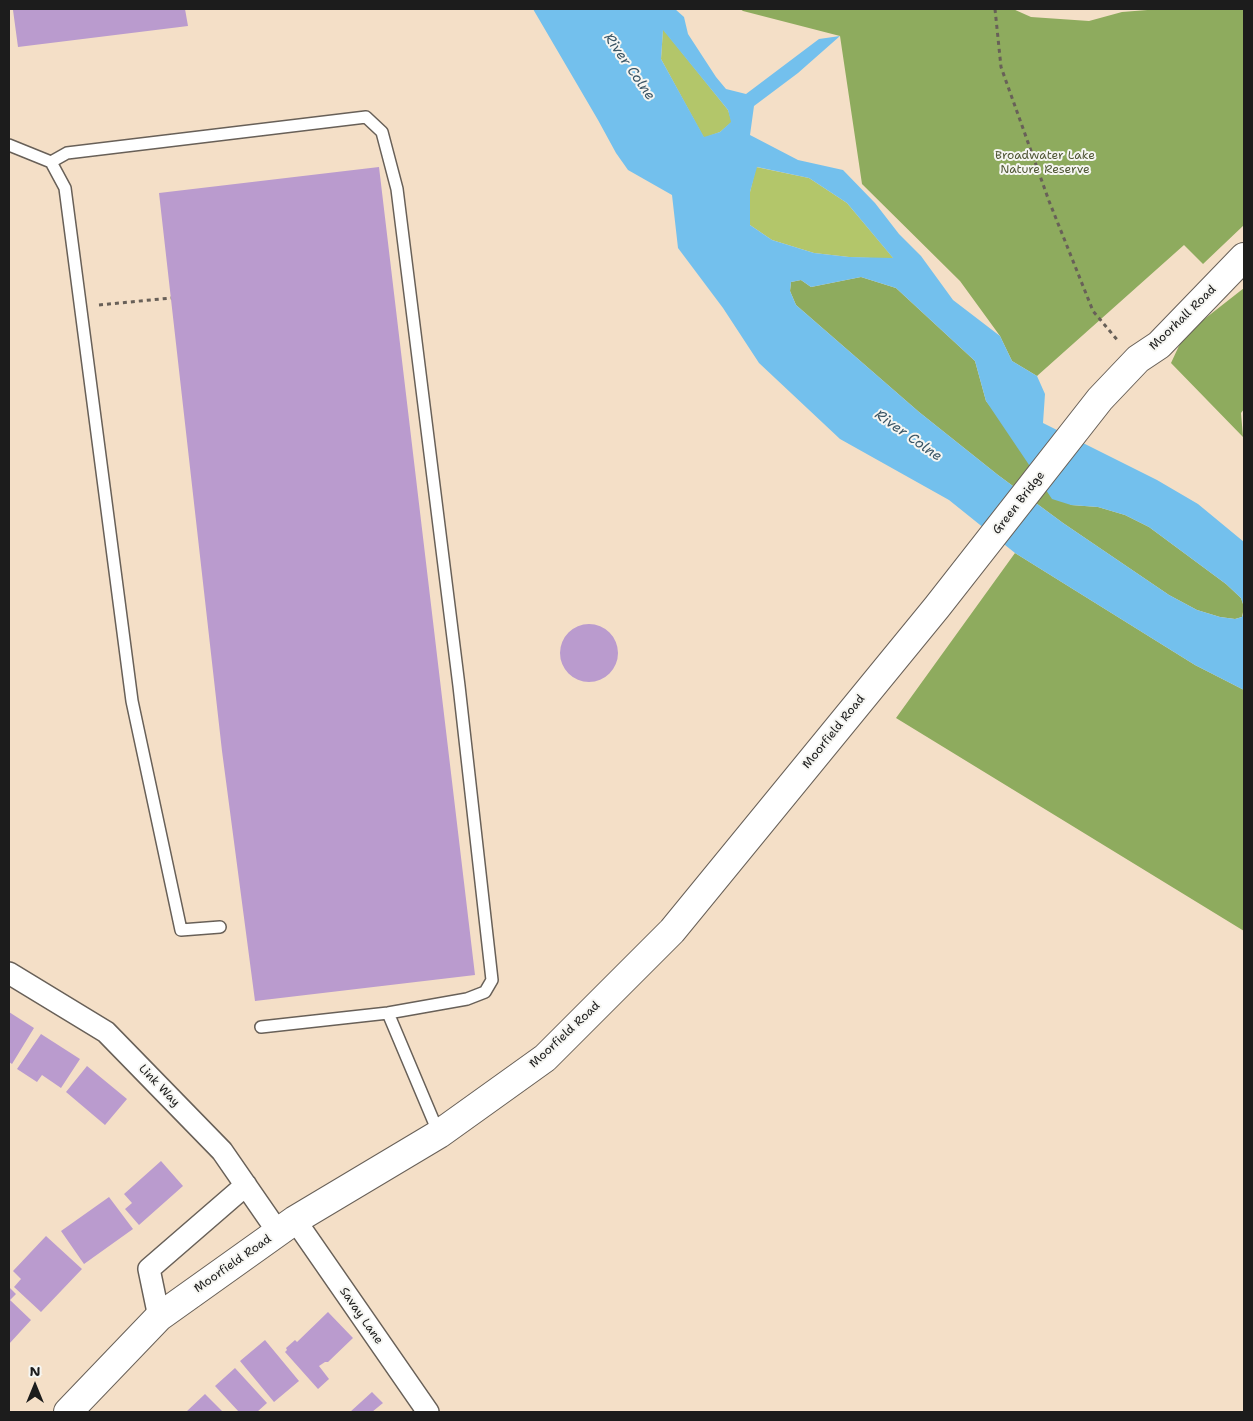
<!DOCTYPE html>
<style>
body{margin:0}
#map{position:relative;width:1253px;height:1421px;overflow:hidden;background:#f4dfc7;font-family:"Shantell Sans",sans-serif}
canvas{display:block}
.frame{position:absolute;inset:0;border:10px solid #1c1c1c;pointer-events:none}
.north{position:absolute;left:10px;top:1361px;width:50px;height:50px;-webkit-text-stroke:4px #f6f6f2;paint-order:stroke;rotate:0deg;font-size:14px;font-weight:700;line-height:20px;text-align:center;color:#1c1c1c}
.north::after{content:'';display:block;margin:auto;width:18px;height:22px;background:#1c1c1c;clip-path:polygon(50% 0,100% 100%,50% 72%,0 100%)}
</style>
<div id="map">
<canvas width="1253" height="1421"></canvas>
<div class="frame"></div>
<div class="north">N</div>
</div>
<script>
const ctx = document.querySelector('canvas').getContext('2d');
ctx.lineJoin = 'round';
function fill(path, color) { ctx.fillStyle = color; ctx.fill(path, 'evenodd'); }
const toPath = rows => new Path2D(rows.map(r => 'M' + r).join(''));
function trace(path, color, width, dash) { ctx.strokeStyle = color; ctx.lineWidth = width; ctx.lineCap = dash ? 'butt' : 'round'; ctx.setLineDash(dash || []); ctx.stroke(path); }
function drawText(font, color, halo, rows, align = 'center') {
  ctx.font = font + ' "Shantell Sans",sans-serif'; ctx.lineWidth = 4; ctx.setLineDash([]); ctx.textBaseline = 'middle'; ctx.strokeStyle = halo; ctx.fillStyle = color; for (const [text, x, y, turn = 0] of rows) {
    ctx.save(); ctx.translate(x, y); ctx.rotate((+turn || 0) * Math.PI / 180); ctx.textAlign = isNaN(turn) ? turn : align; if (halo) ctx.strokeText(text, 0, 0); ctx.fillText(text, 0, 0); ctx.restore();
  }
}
const green = toPath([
 [663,29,728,110,732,122,720,132,704,138,661,59],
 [756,167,809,178,847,203,894,259,849,257,814,253,772,240,750,225,750,192]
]);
const forest = toPath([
 [740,9,1013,9,1031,17,1089,21,1122,12,1160,9,1244,9,1244,225,1203,264,1184,245,1037,376,1012,361,1000,336,960,281,862,184,840,36,743,11],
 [861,277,896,288,975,361,986,401,1071,505,1098,507,1125,515,1149,527,1226,584,1241,598,1244,607,1242,617,1235,619,1220,617,1197,610,1169,595,1063,523,998,475,919,412,796,305,790,291,791,282,801,280,811,287],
 [1244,288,1244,409,1241,413,1243,437,1171,363,1184,335],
 [1015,553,1195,665,1244,690,1244,931,896,718]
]);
const water = toPath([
 [533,9,675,9,684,17,688,34,716,77,726,89,746,94,819,39,840,36,798,73,754,106,750,135,798,160,843,170,875,203,899,234,921,256,953,300,1000,336,1012,361,1037,376,1045,394,1043,423,1157,480,1198,504,1244,542,1244,607,1241,598,1226,584,1149,527,1125,515,1098,507,1071,505,1052,499,986,401,975,361,896,288,861,277,811,287,801,280,791,282,790,291,796,305,919,412,998,475,1063,523,1169,595,1197,610,1220,617,1235,619,1242,617,1244,612,1244,690,1195,665,1015,553,949,500,840,439,759,363,723,308,678,248,672,195,628,170,616,153,598,120],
 [663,30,728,110,731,122,720,132,704,137,661,59],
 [757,167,809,178,847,203,893,258,849,257,814,253,772,240,750,225,750,192]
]);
const building = toPath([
 [19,9,185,9,188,26,18,47,13,10],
 [379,167,475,975,255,1001,222,751,159,193],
 '560 653a29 29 0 1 1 58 0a29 29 0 1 1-58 0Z',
 [9,1012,34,1028,12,1064,9,1062],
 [41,1034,80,1059,61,1088,42,1075,37,1082,17,1069],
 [87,1066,127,1099,105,1125,66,1092],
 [161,1161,183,1186,139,1225,125,1209,132,1203,124,1194],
 [109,1197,133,1229,84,1264,61,1231],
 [46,1236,82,1269,41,1312,14,1287,21,1279,13,1271],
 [9,1287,16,1294,10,1300,31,1320,9,1344],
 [328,1312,353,1338,328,1362,325,1362,319,1366,329,1379,318,1389,285,1352,287,1350,286,1348,295,1340,297,1342],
 [265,1340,299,1381,274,1402,240,1361],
 [235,1368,267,1403,257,1412,239,1412,215,1386],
 [372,1392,383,1403,372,1412,350,1412],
 [205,1394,223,1412,186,1412]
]);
const path = toPath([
 [995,9,1001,67,1049,201,1093,311,1119,342],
 [99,305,171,298]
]);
const lane = toPath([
 [9,145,51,162,65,188,132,701,181,930,220,927],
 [51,162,67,153,366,117,382,132,397,189,459,686,492,980,485,992,467,999,388,1013,261,1027],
 [388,1013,439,1134]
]);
const street = toPath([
 [9,973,106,1032,222,1151,278,1232],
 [295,1220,428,1412],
 [159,1317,149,1269,246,1185]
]);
const secondary = toPath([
 [68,1412,159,1317,295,1220,439,1134,545,1058,672,931,937,607,1100,399,1138,359,1159,345,1244,257]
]);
const parkNames = [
 ["Broadwater Lake",1045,156],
 ["Nature Reserve",1045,170]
];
const streetNames = [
 ["Moorhall Road",1183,318,-44],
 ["Green Bridge",1019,503,-52],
 ["Moorfield Road",834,732,-51],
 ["Moorfield Road",565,1035,-43],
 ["Link Way",159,1086,46],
 ["Moorfield Road",233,1264,-35],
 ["Savay Lane",361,1316,55]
];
const waterNames = [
 ["River Colne",629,67,55],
 ["River Colne",908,436,35]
];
fill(green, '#b3c66a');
fill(forest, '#8eab5e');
fill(water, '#73c0ed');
fill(building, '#ba9bce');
trace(lane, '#686058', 14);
trace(street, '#686058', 24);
trace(secondary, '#686058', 30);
trace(path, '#686058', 3, [4, 4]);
trace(lane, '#fff', 11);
trace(street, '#fff', 21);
trace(secondary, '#fff', 28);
drawText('12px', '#515837', '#f6f6f2', parkNames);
drawText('12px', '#1c1c1c', '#f6f6f2', streetNames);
drawText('italic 14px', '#3a5565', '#f6f6f2', waterNames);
</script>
